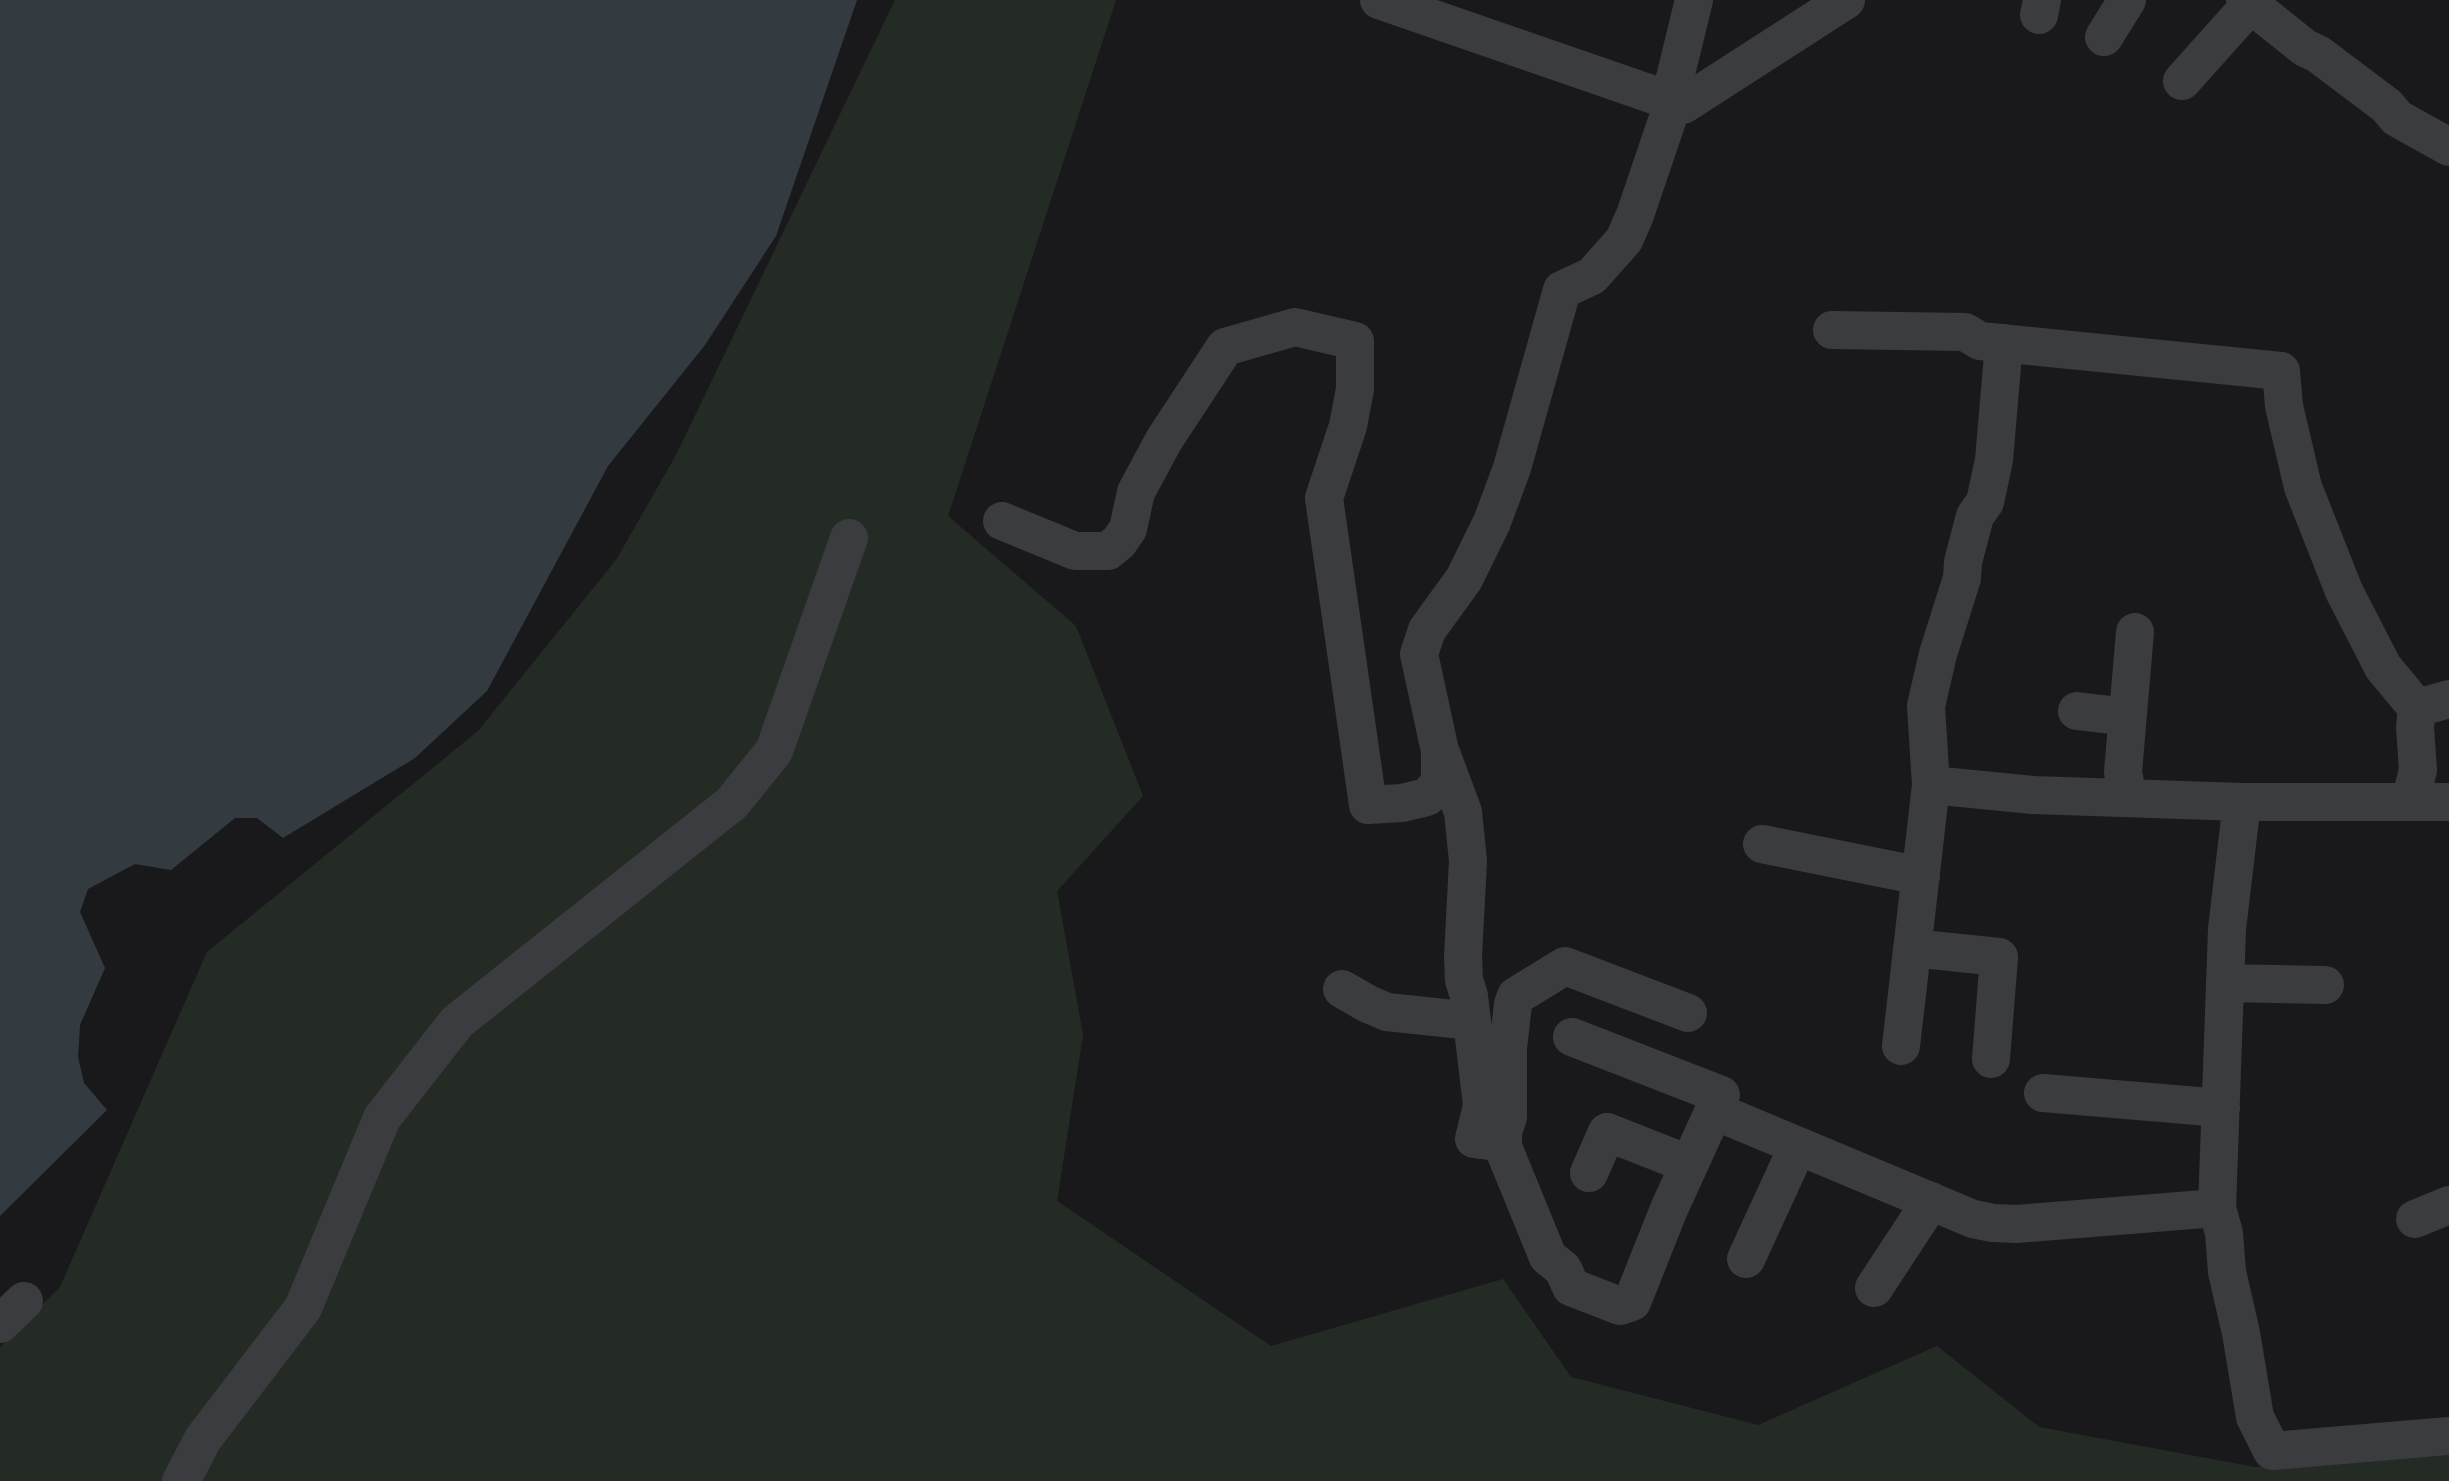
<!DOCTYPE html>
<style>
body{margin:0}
canvas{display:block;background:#19191b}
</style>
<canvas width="2449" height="1481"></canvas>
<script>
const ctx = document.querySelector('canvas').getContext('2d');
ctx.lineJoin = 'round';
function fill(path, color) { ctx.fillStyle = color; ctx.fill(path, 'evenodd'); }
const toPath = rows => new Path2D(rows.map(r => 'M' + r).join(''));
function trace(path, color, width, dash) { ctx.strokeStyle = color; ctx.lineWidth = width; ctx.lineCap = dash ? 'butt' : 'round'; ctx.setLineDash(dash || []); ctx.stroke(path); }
const green = toPath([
 [895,0,1116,0,948,516,1076,626,1143,796,1057,891,1083,1035,1057,1201,1271,1346,1503,1279,1571,1377,1758,1425,1937,1346,2039,1427,2255,1467,2449,1452,2449,1481,0,1481,0,1347,60,1287,207,952,478,731,616,560,676,455]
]);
const water = toPath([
 [0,0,857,0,776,236,705,345,608,466,487,691,415,758,283,838,257,818,235,818,171,870,135,864,88,889,80,912,105,968,80,1025,78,1057,84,1083,107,1110,0,1216]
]);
const minor = toPath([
 [1379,0,1683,105,1846,0],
 [2245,0,2305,48,2318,54,2387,106,2397,118,2449,147],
 [2039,15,2042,0],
 [2104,37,2127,0],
 [2182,81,2251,4],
 [1832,330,1965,332,1980,341,2281,371,2284,406,2303,487,2344,591,2383,667,2417,708,2415,727,2418,770,2410,802],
 [1002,521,1075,551,1108,551,1119,542,1128,529,1136,492,1164,440,1225,347,1295,327,1355,341,1355,389,1348,426,1324,498,1368,805,1402,803,1427,797,1440,783,1440,751,1419,654,1427,630,1464,579,1492,522,1512,468,1562,290,1592,276,1624,240,1635,215,1673,103,1674,82,1694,0],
 [2417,708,2449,699],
 [2077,711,2127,717],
 [1441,753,1463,812,1468,861,1463,957,1464,980,1469,996,1482,1105,1474,1139,1489,1141,1503,1139],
 [1931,785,2033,795,2242,802,2449,802],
 [2128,798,2123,772,2135,632],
 [2242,802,2227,929,2217,1208,2224,1233,2227,1272,2241,1333,2255,1417,2272,1451,2449,1436],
 [1762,844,1921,876],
 [1912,948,1999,957,1991,1059],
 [2225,983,2325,985],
 [1342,989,1368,1004,1387,1012,1472,1021],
 [1572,1037,1721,1095,1669,1209,1632,1302,1620,1306,1571,1287,1563,1269,1548,1257,1503,1147,1503,1132,1508,1117,1508,1048,1513,1004,1516,996,1565,966,1688,1013],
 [1901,1046,1931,785,1926,706,1938,654,1962,578,1963,562,1975,516,1985,502,1994,460,2004,343],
 [2043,1093,2221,1108],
 [1713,1115,1729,1117,1973,1219,1993,1223,2016,1224,2217,1208],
 [1589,1173,1607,1132,1688,1164],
 [2415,1219,2449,1205],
 [1746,1259,1798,1146],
 [1874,1288,1931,1201],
 [0,1324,24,1301],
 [181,1481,203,1439,303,1308,382,1118,457,1022,732,803,774,751,849,538]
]);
fill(green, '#242b25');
fill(water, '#333a40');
trace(minor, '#3b3c40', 38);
</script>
